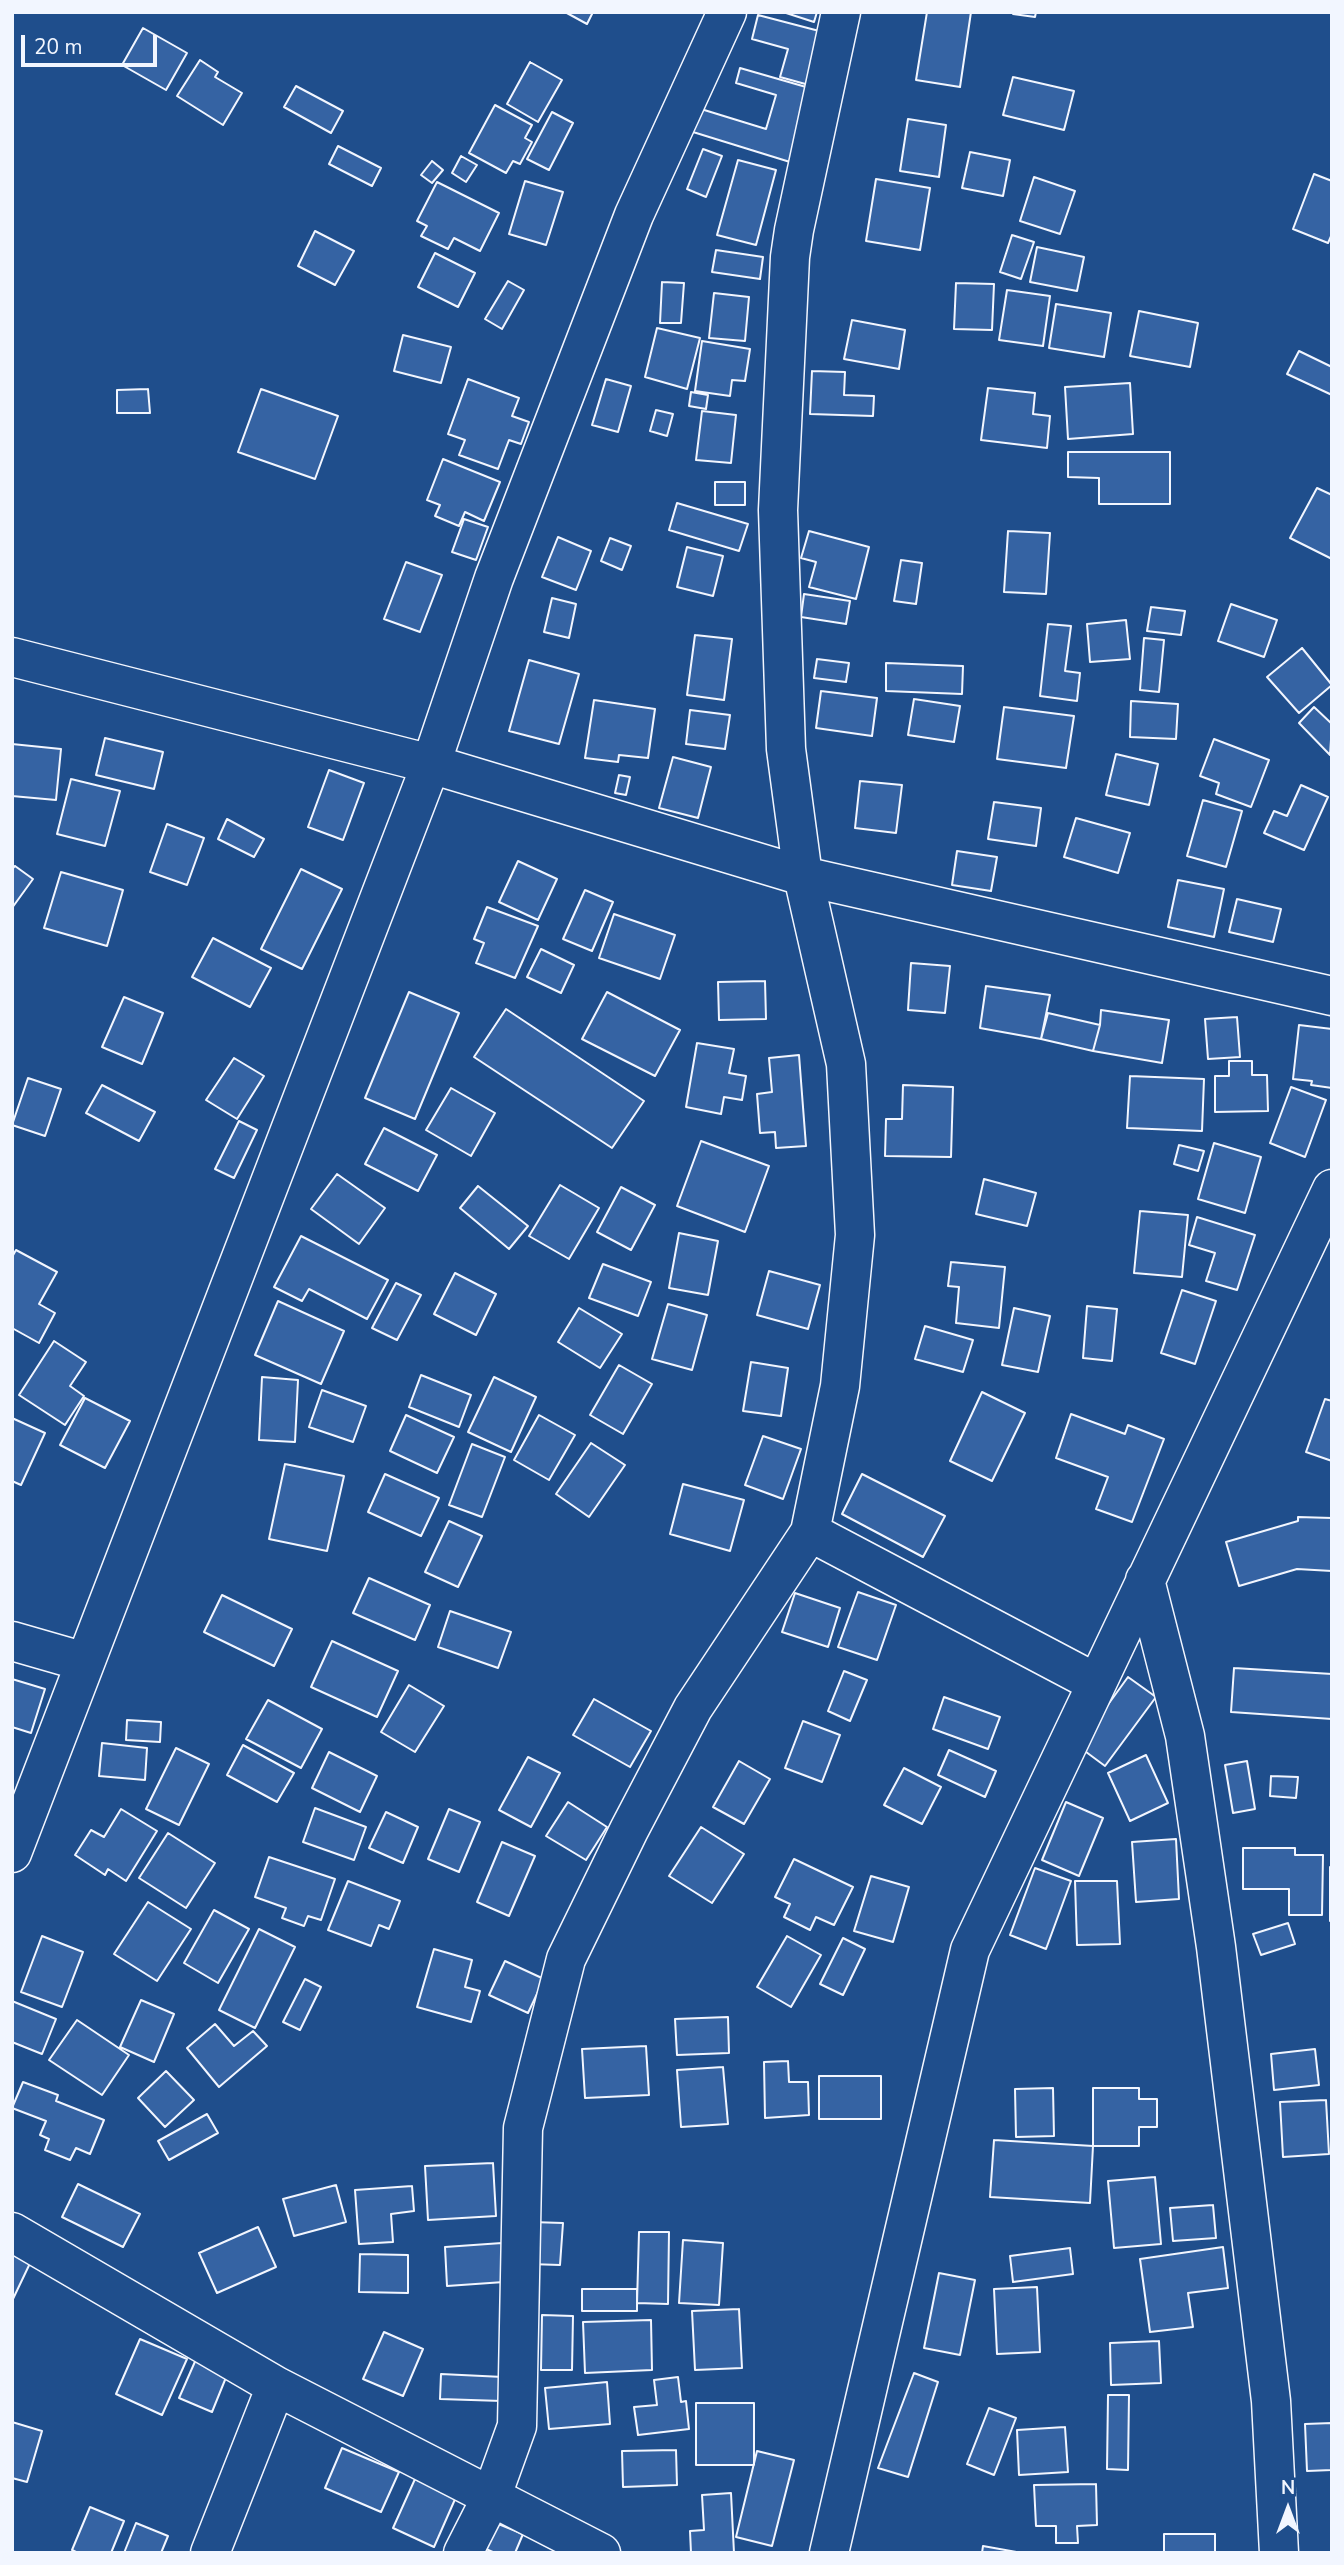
<!DOCTYPE html>
<style>
body{margin:0}
#map{position:relative;width:1344px;height:2565px;overflow:hidden;background:#1f4e8c;font-family:"Nunito Sans",sans-serif}
canvas{display:block}
.frame{position:absolute;inset:0;border:14px solid #f2f6ff;pointer-events:none}
.north{position:absolute;left:1253px;top:2474px;width:70px;height:70px;-webkit-text-stroke:5px #1f4e8c;paint-order:stroke;rotate:0deg;font-size:19px;font-weight:700;line-height:28px;text-align:center;color:#f2f6ff}
.north::after{content:'';display:block;margin:auto;width:24px;height:32px;background:#f2f6ff;clip-path:polygon(50% 0,100% 100%,50% 72%,0 100%)}
.scale{position:absolute;left:21px;top:35px;width:136px;height:32px;box-sizing:border-box;border:4px solid #f2f6ff;border-top:0;padding-left:9px;font-size:21px;line-height:24px;white-space:nowrap;color:#f2f6ff;-webkit-text-stroke:5px #1f4e8c;paint-order:stroke}
</style>
<div id="map">
<canvas width="1344" height="2565"></canvas>
<div class="frame"></div>
<div class="north">N</div>
<div class="scale">20 m</div>
</div>
<script>
const ctx = document.querySelector('canvas').getContext('2d');
ctx.lineJoin = 'round';
function fill(path, color) { ctx.fillStyle = color; ctx.fill(path, 'evenodd'); }
const toPath = rows => new Path2D(rows.map(r => 'M' + r).join(''));
function trace(path, color, width, dash) { ctx.strokeStyle = color; ctx.lineWidth = width; ctx.lineCap = dash ? 'butt' : 'round'; ctx.setLineDash(dash || []); ctx.stroke(path); }
const building = toPath([
 [565,12,593,12,587,24,565,12],
 [783,12,817,12,814,22,783,12],
 [927,12,971,12,960,87,916,80,927,12],
 [1014,12,1036,12,1035,17,1013,14,1014,12],
 [758,15,823,32,809,85,780,77,788,49,752,39,758,15],
 [143,28,187,53,166,90,122,65,143,28],
 [200,60,218,72,215,77,242,93,223,125,177,96,200,60],
 [530,62,562,80,538,122,507,104,530,62],
 [740,68,813,89,790,162,693,132,701,109,766,129,776,95,736,83,740,68],
 [1013,77,1074,91,1064,130,1003,115,1013,77],
 [296,86,343,111,331,133,284,107,296,86],
 [495,105,532,125,525,138,532,142,520,164,513,161,506,173,469,153,495,105],
 [552,112,573,123,549,170,527,159,552,112],
 [908,119,946,125,939,177,900,171,908,119],
 [338,146,381,168,372,186,329,164,338,146],
 [703,149,722,156,706,197,687,189,703,149],
 [970,152,1010,160,1003,196,962,188,970,152],
 [461,156,477,165,466,182,452,173,461,156],
 [738,160,776,170,756,245,717,235,738,160],
 [432,161,443,170,432,183,421,175,432,161],
 [1314,174,1332,181,1332,234,1328,243,1293,229,1314,174],
 [1034,177,1075,191,1060,234,1020,221,1034,177],
 [876,179,930,188,920,250,866,241,876,179],
 [525,181,563,192,546,245,509,234,525,181],
 [437,182,499,213,480,251,454,238,448,249,421,236,427,226,417,221,437,182],
 [315,231,354,251,335,285,298,266,315,231],
 [1012,235,1034,242,1021,279,1000,272,1012,235],
 [1037,247,1084,257,1077,291,1030,282,1037,247],
 [716,250,763,257,760,279,712,272,716,250],
 [435,253,475,273,458,307,418,287,435,253],
 [508,281,524,290,502,329,485,319,508,281],
 [662,282,684,283,681,323,660,323,662,282],
 [956,283,994,284,992,330,954,329,956,283],
 [1007,290,1050,296,1043,346,999,340,1007,290],
 [714,293,749,297,745,341,709,338,714,293],
 [1056,304,1111,313,1104,357,1049,348,1056,304],
 [1139,311,1198,323,1190,367,1130,356,1139,311],
 [852,320,905,330,899,369,844,359,852,320],
 [657,328,700,338,687,389,645,377,657,328],
 [403,335,451,347,441,383,394,371,403,335],
 [702,341,750,349,745,381,732,380,730,396,695,391,702,341],
 [1299,351,1332,367,1332,395,1287,374,1299,351],
 [812,371,845,372,844,395,874,396,873,416,810,414,812,371],
 [468,379,519,398,512,416,529,422,521,444,509,440,498,469,459,455,465,440,448,434,468,379],
 [606,379,631,386,618,432,592,425,606,379],
 [1130,383,1133,434,1068,439,1065,387,1130,383],
 [988,388,1035,393,1033,414,1050,416,1047,448,981,440,988,388],
 [148,389,150,413,117,413,117,390,148,389],
 [261,389,338,416,315,479,238,452,261,389],
 [691,392,708,395,706,409,689,406,691,392],
 [656,410,673,414,667,436,650,431,656,410],
 [702,411,736,415,731,463,696,460,702,411],
 [1068,452,1170,452,1170,504,1099,504,1099,478,1068,477,1068,452],
 [443,459,500,482,484,521,465,512,459,526,435,516,440,505,427,500,443,459],
 [715,482,745,482,745,505,715,505,715,482],
 [1317,488,1332,495,1332,559,1290,538,1317,488],
 [677,503,748,524,739,551,669,530,677,503],
 [464,519,488,527,476,560,452,552,464,519],
 [809,531,869,547,856,599,809,587,816,562,801,558,809,531],
 [1008,531,1050,533,1046,594,1004,592,1008,531],
 [558,537,591,551,576,590,542,577,558,537],
 [610,538,631,546,622,570,601,561,610,538],
 [687,547,723,556,713,596,677,587,687,547],
 [901,560,922,563,916,604,894,601,901,560],
 [406,562,442,575,420,632,384,619,406,562],
 [804,594,850,601,846,624,801,617,804,594],
 [552,598,576,604,569,638,544,632,552,598],
 [1231,604,1277,620,1264,657,1218,641,1231,604],
 [1151,607,1185,611,1181,635,1147,631,1151,607],
 [1126,620,1130,659,1090,662,1087,624,1126,620],
 [1048,624,1071,626,1065,671,1080,673,1077,701,1040,696,1048,624],
 [695,635,732,639,724,700,687,695,695,635],
 [1144,638,1164,640,1159,692,1140,690,1144,638],
 [1302,648,1332,685,1299,713,1267,677,1302,648],
 [817,659,849,663,846,682,814,678,817,659],
 [529,660,579,674,559,744,509,731,529,660],
 [886,663,963,666,962,694,886,691,886,663],
 [821,691,877,698,872,736,816,728,821,691],
 [914,699,960,706,954,742,908,735,914,699],
 [594,700,655,709,648,758,619,755,618,762,585,758,594,700],
 [1131,701,1178,704,1176,739,1130,737,1131,701],
 [1004,707,1074,716,1066,768,997,759,1004,707],
 [1314,707,1332,724,1330,755,1299,723,1314,707],
 [690,710,730,715,725,749,686,744,690,710],
 [105,738,163,752,154,789,96,775,105,738],
 [1214,739,1269,760,1251,807,1216,794,1219,783,1200,776,1214,739],
 [12,744,61,749,56,800,12,796,12,744],
 [1116,754,1158,764,1149,805,1106,795,1116,754],
 [673,757,711,767,698,818,659,808,673,757],
 [329,770,364,783,343,840,308,827,329,770],
 [619,775,630,777,626,795,615,793,619,775],
 [71,779,120,791,105,846,57,834,71,779],
 [860,781,902,785,896,833,855,828,860,781],
 [1301,785,1328,797,1304,850,1264,833,1274,811,1287,816,1301,785],
 [1203,800,1242,811,1226,867,1187,856,1203,800],
 [994,802,1041,808,1036,846,988,839,994,802],
 [1076,818,1130,833,1118,873,1064,857,1076,818],
 [227,819,264,839,254,857,218,839,227,819],
 [167,824,204,838,187,885,150,872,167,824],
 [957,851,997,857,991,891,952,885,957,851],
 [518,861,557,879,538,920,499,902,518,861],
 [15,866,33,879,12,908,12,869,15,866],
 [301,869,342,889,302,969,261,949,301,869],
 [61,872,123,890,107,946,44,928,61,872],
 [1178,880,1224,889,1214,937,1168,927,1178,880],
 [585,890,613,902,592,951,563,939,585,890],
 [1237,899,1281,909,1273,942,1229,932,1237,899],
 [487,907,538,926,515,978,476,963,484,943,474,939,487,907],
 [614,914,675,935,660,979,599,958,614,914],
 [213,938,271,968,250,1007,192,977,213,938],
 [541,949,574,965,561,993,527,977,541,949],
 [911,963,950,966,945,1013,908,1010,911,963],
 [765,981,766,1019,719,1020,718,982,765,981],
 [986,986,1050,995,1041,1039,980,1028,986,986],
 [409,992,459,1013,415,1119,365,1098,409,992],
 [607,992,680,1030,655,1076,582,1039,607,992],
 [124,997,163,1013,142,1064,102,1047,124,997],
 [506,1009,644,1101,612,1148,474,1057,506,1009],
 [1101,1010,1169,1020,1162,1063,1093,1051,1100,1025,1101,1010],
 [1048,1013,1100,1025,1093,1051,1041,1039,1048,1013],
 [1237,1017,1240,1057,1208,1059,1205,1019,1237,1017],
 [1299,1025,1332,1029,1332,1088,1311,1085,1312,1081,1293,1079,1299,1025],
 [697,1043,734,1049,729,1073,746,1076,742,1100,724,1097,721,1114,686,1107,697,1043],
 [799,1055,806,1146,776,1148,775,1132,760,1133,757,1094,772,1092,769,1058,799,1055],
 [234,1058,264,1076,237,1119,206,1100,234,1058],
 [1229,1061,1252,1061,1252,1075,1267,1075,1268,1111,1215,1112,1215,1076,1229,1076,1229,1061],
 [1130,1076,1204,1079,1202,1131,1127,1128,1130,1076],
 [28,1078,61,1089,45,1136,12,1125,28,1078],
 [102,1085,155,1112,139,1141,86,1113,102,1085],
 [903,1085,953,1087,951,1157,885,1156,886,1119,902,1119,903,1085],
 [1291,1087,1326,1100,1305,1157,1270,1143,1291,1087],
 [451,1088,495,1113,471,1156,426,1130,451,1088],
 [239,1121,257,1130,234,1178,215,1169,239,1121],
 [384,1128,437,1155,418,1191,365,1164,384,1128],
 [701,1141,769,1166,745,1232,677,1206,701,1141],
 [1214,1143,1261,1157,1245,1213,1198,1199,1214,1143],
 [1179,1145,1204,1151,1198,1171,1174,1164,1179,1145],
 [337,1174,385,1208,359,1244,311,1209,337,1174],
 [984,1179,1036,1193,1027,1226,976,1214,984,1179],
 [560,1185,599,1208,569,1259,529,1236,560,1185],
 [478,1186,528,1226,509,1249,460,1208,478,1186],
 [621,1187,655,1205,631,1250,597,1232,621,1187],
 [1140,1211,1188,1215,1182,1277,1134,1273,1140,1211],
 [1197,1217,1255,1235,1237,1290,1206,1281,1215,1253,1189,1245,1197,1217],
 [679,1233,718,1241,708,1295,669,1288,679,1233],
 [301,1236,388,1280,367,1319,309,1289,302,1301,274,1287,301,1236],
 [16,1250,57,1272,39,1304,55,1313,39,1343,12,1328,12,1257,16,1250],
 [951,1262,1005,1267,999,1328,956,1323,959,1287,948,1286,951,1262],
 [603,1264,651,1282,638,1316,589,1298,603,1264],
 [769,1271,820,1285,808,1329,757,1315,769,1271],
 [455,1273,496,1294,476,1335,434,1314,455,1273],
 [396,1283,421,1295,397,1340,372,1328,396,1283],
 [1182,1290,1216,1301,1195,1364,1161,1353,1182,1290],
 [278,1301,344,1331,321,1384,255,1355,278,1301],
 [668,1304,707,1315,692,1370,652,1359,668,1304],
 [1087,1306,1117,1309,1112,1361,1083,1358,1087,1306],
 [579,1308,622,1334,600,1368,558,1342,579,1308],
 [1014,1308,1050,1316,1038,1372,1002,1365,1014,1308],
 [925,1326,973,1340,963,1372,915,1359,925,1326],
 [54,1341,86,1362,70,1386,84,1396,65,1425,19,1395,54,1341],
 [751,1362,788,1368,781,1416,743,1411,751,1362],
 [619,1365,652,1384,623,1434,590,1415,619,1365],
 [421,1375,471,1395,459,1427,409,1407,421,1375],
 [262,1377,298,1380,295,1442,259,1440,262,1377],
 [494,1377,536,1397,511,1452,468,1432,494,1377],
 [322,1390,366,1406,353,1442,309,1427,322,1390],
 [982,1392,1025,1413,992,1481,950,1461,982,1392],
 [85,1398,130,1421,105,1468,60,1445,85,1398],
 [1325,1399,1332,1401,1332,1461,1306,1452,1325,1399],
 [1071,1414,1125,1434,1128,1425,1164,1439,1132,1522,1096,1509,1108,1477,1056,1458,1071,1414],
 [406,1415,454,1437,437,1473,390,1451,406,1415],
 [539,1415,575,1435,549,1480,514,1460,539,1415],
 [12,1418,45,1433,21,1485,12,1481,12,1418],
 [763,1436,801,1449,783,1499,745,1485,763,1436],
 [591,1443,625,1465,589,1517,556,1494,591,1443],
 [472,1444,505,1457,482,1517,449,1505,472,1444],
 [285,1464,344,1476,327,1551,269,1539,285,1464],
 [385,1474,439,1498,421,1536,368,1512,385,1474],
 [862,1474,945,1516,923,1557,842,1514,862,1474],
 [683,1484,744,1500,730,1551,670,1534,683,1484],
 [1298,1517,1332,1518,1332,1571,1297,1569,1239,1586,1226,1542,1298,1521,1298,1517],
 [449,1521,482,1536,458,1587,425,1572,449,1521],
 [369,1578,430,1605,415,1640,353,1613,369,1578],
 [858,1592,896,1605,877,1660,838,1647,858,1592],
 [795,1593,840,1608,828,1647,782,1632,795,1593],
 [222,1595,292,1629,274,1666,204,1632,222,1595],
 [450,1611,511,1632,498,1668,438,1647,450,1611],
 [332,1641,398,1671,377,1717,311,1687,332,1641],
 [1234,1668,1332,1674,1332,1719,1231,1712,1234,1668],
 [844,1671,867,1680,850,1721,828,1711,844,1671],
 [1128,1677,1156,1697,1105,1766,1078,1746,1128,1677],
 [12,1679,45,1689,31,1733,12,1727,12,1679],
 [409,1685,444,1706,415,1752,381,1732,409,1685],
 [944,1697,1000,1717,988,1749,933,1729,944,1697],
 [594,1699,651,1731,630,1767,573,1735,594,1699],
 [268,1700,322,1729,301,1768,246,1739,268,1700],
 [127,1720,161,1722,160,1742,126,1740,127,1720],
 [803,1721,840,1735,822,1782,785,1768,803,1721],
 [102,1743,147,1748,145,1780,99,1776,102,1743],
 [243,1745,294,1773,277,1802,227,1775,243,1745],
 [176,1748,209,1764,179,1825,146,1809,176,1748],
 [949,1750,996,1771,985,1797,938,1775,949,1750],
 [329,1752,377,1776,360,1812,312,1788,329,1752],
 [1146,1755,1168,1803,1130,1821,1108,1773,1146,1755],
 [528,1757,560,1773,531,1827,499,1810,528,1757],
 [739,1761,770,1779,744,1824,713,1807,739,1761],
 [1247,1761,1255,1809,1233,1813,1225,1765,1247,1761],
 [904,1768,941,1787,922,1824,884,1805,904,1768],
 [1271,1776,1298,1777,1296,1798,1270,1796,1271,1776],
 [568,1802,607,1827,586,1860,546,1836,568,1802],
 [1066,1802,1103,1818,1079,1876,1042,1860,1066,1802],
 [315,1808,366,1827,354,1860,303,1842,315,1808],
 [121,1809,157,1831,126,1881,108,1869,105,1875,75,1855,91,1830,104,1837,121,1809],
 [449,1809,480,1822,459,1872,428,1859,449,1809],
 [386,1812,418,1827,403,1863,369,1848,386,1812],
 [701,1827,744,1854,712,1903,669,1876,701,1827],
 [168,1833,215,1863,186,1908,139,1878,168,1833],
 [1176,1839,1179,1899,1136,1902,1132,1842,1176,1839],
 [502,1842,535,1856,509,1916,477,1902,502,1842],
 [1243,1848,1295,1848,1295,1855,1323,1855,1322,1915,1289,1915,1289,1889,1243,1889,1243,1848],
 [269,1857,335,1879,321,1920,308,1916,304,1926,282,1918,286,1908,255,1897,269,1857],
 [794,1859,853,1887,834,1925,816,1917,810,1930,784,1917,790,1904,775,1897,794,1859],
 [1330,1867,1332,1867,1332,1921,1330,1921,1330,1867],
 [1035,1868,1071,1881,1046,1949,1010,1935,1035,1868],
 [871,1876,909,1887,893,1942,854,1931,871,1876],
 [348,1881,400,1901,389,1929,379,1925,371,1946,328,1930,348,1881],
 [1075,1881,1117,1881,1120,1944,1077,1945,1075,1881],
 [148,1902,191,1929,157,1981,114,1954,148,1902],
 [214,1910,249,1929,218,1983,184,1963,214,1910],
 [1288,1923,1295,1944,1261,1955,1253,1934,1288,1923],
 [259,1929,295,1947,255,2028,219,2010,259,1929],
 [42,1936,83,1952,62,2007,21,1992,42,1936],
 [787,1936,821,1955,791,2007,757,1987,787,1936],
 [843,1938,865,1949,843,1995,820,1984,843,1938],
 [434,1949,472,1960,465,1987,480,1991,471,2022,417,2007,434,1949],
 [505,1961,544,1979,528,2013,489,1995,505,1961],
 [305,1979,321,1987,300,2030,283,2022,305,1979],
 [141,2000,174,2014,154,2062,120,2047,141,2000],
 [12,2001,56,2019,42,2054,12,2042,12,2001],
 [728,2017,729,2053,677,2055,675,2019,728,2017],
 [77,2020,129,2055,102,2095,49,2060,77,2020],
 [215,2024,234,2046,253,2031,267,2046,219,2087,187,2048,215,2024],
 [646,2046,649,2095,585,2098,582,2049,646,2046],
 [1315,2049,1319,2085,1274,2090,1271,2054,1315,2049],
 [788,2061,789,2082,808,2082,809,2115,765,2118,764,2062,788,2061],
 [723,2067,728,2124,681,2127,677,2070,723,2067],
 [166,2071,194,2100,165,2127,138,2098,166,2071],
 [819,2076,881,2076,881,2119,819,2119,819,2076],
 [23,2082,58,2095,56,2101,104,2120,90,2154,76,2148,70,2160,45,2150,49,2139,40,2135,46,2121,12,2108,23,2082],
 [1053,2088,1054,2136,1016,2137,1015,2089,1053,2088],
 [1093,2088,1139,2088,1139,2099,1157,2099,1157,2127,1139,2127,1139,2146,1093,2146,1093,2088],
 [1326,2100,1329,2154,1283,2157,1280,2102,1326,2100],
 [207,2114,218,2133,169,2160,158,2141,207,2114],
 [994,2140,1093,2146,1090,2203,990,2197,994,2140],
 [493,2163,496,2216,428,2220,425,2166,493,2163],
 [1155,2177,1161,2244,1114,2248,1108,2181,1155,2177],
 [78,2184,140,2214,123,2247,62,2217,78,2184],
 [336,2185,346,2222,294,2236,283,2199,336,2185],
 [412,2186,414,2211,391,2214,393,2242,359,2244,355,2190,412,2186],
 [1213,2205,1216,2238,1173,2241,1170,2208,1213,2205],
 [531,2222,563,2223,560,2265,529,2264,531,2222],
 [258,2227,276,2267,217,2293,199,2253,258,2227],
 [639,2232,669,2232,668,2304,637,2303,639,2232],
 [683,2240,723,2243,719,2305,679,2303,683,2240],
 [502,2243,504,2282,447,2286,445,2247,502,2243],
 [1223,2247,1228,2288,1188,2293,1193,2327,1150,2332,1140,2259,1223,2247],
 [12,2248,33,2257,12,2301,12,2248],
 [1070,2248,1073,2274,1013,2282,1010,2256,1070,2248],
 [360,2254,408,2255,408,2293,359,2292,360,2254],
 [939,2273,975,2280,960,2355,924,2348,939,2273],
 [1037,2287,1040,2352,997,2354,994,2289,1037,2287],
 [582,2289,637,2289,637,2311,582,2311,582,2289],
 [739,2309,742,2368,695,2370,692,2311,739,2309],
 [542,2315,573,2316,572,2370,541,2370,542,2315],
 [651,2320,652,2370,585,2373,583,2322,651,2320],
 [384,2332,423,2349,403,2396,363,2379,384,2332],
 [140,2339,187,2359,162,2415,116,2394,140,2339],
 [1159,2341,1161,2383,1111,2385,1110,2343,1159,2341],
 [197,2357,229,2370,212,2412,179,2398,197,2357],
 [914,2373,938,2382,908,2477,878,2468,914,2373],
 [441,2374,503,2377,502,2401,440,2399,441,2374],
 [678,2377,681,2402,686,2401,689,2429,638,2435,634,2407,657,2405,654,2380,678,2377],
 [607,2382,610,2424,549,2429,545,2388,607,2382],
 [1108,2395,1129,2395,1128,2470,1107,2469,1108,2395],
 [696,2403,754,2403,754,2465,696,2465,696,2403],
 [989,2408,1016,2418,994,2475,967,2464,989,2408],
 [12,2422,42,2431,27,2482,12,2478,12,2422],
 [1332,2423,1332,2470,1307,2471,1305,2424,1332,2423],
 [1065,2427,1068,2472,1019,2475,1017,2430,1065,2427],
 [342,2448,399,2472,381,2512,325,2488,342,2448],
 [676,2450,677,2485,623,2487,622,2451,676,2450],
 [757,2451,794,2460,772,2546,736,2537,757,2451],
 [415,2479,456,2497,434,2547,393,2528,415,2479],
 [1096,2484,1097,2525,1077,2526,1078,2543,1056,2543,1056,2526,1036,2526,1034,2485,1096,2484],
 [731,2493,734,2553,691,2553,690,2531,704,2530,702,2495,731,2493],
 [90,2507,124,2521,111,2553,78,2553,72,2550,90,2507],
 [136,2523,168,2536,161,2553,124,2553,136,2523],
 [496,2523,523,2534,515,2553,495,2553,486,2549,496,2523],
 [1164,2534,1215,2534,1215,2553,1164,2553,1164,2534],
 [983,2546,1022,2553,982,2553,983,2546]
]);
const minor = toPath([
 [12,657,431,764,803,876,1332,996],
 [810,1532,1096,1683],
 [1145,1580,1185,1736,1216,1947,1271,2401,1279,2553],
 [12,1641,85,1662],
 [12,1853,431,764,494,578,634,215,727,12],
 [12,2232,276,2386,601,2553],
 [210,2553,276,2386],
 [463,2553,491,2498,517,2426,523,2128,566,1959,629,1830,693,1708,810,1532,840,1386,855,1235,846,1064,803,876,786,749,778,510,790,257,794,230,841,12],
 [829,2553,970,1950,1332,1189]
]);
fill(building, '#3563a3');
trace(building, '#f2f6ff', 2);
trace(minor, '#f2f6ff', 41);
trace(minor, '#1f4e8c', 38);
</script>
